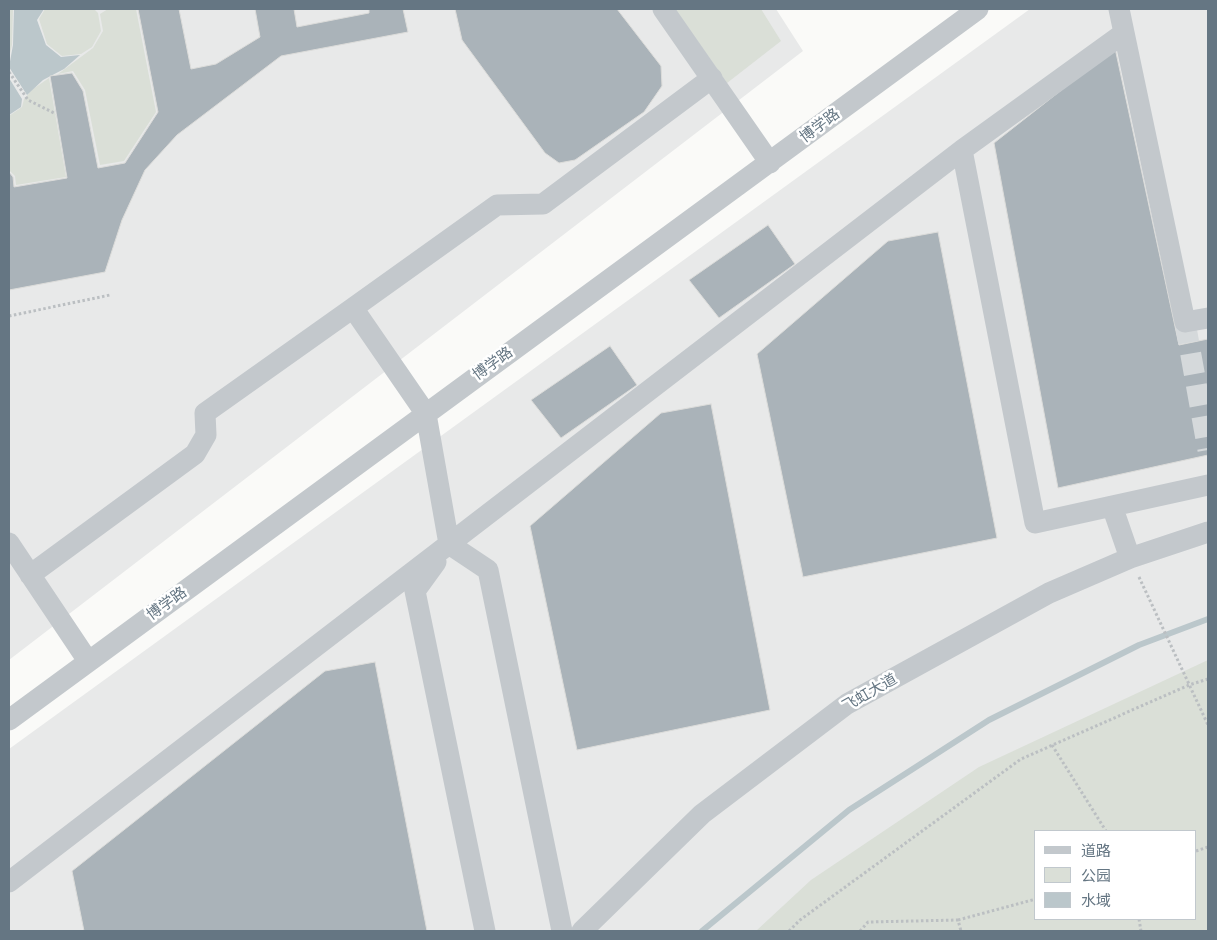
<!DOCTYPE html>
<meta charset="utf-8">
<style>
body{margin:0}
#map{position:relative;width:1217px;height:940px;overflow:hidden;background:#fafaf8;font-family:"Fira Sans Condensed","Noto Sans SC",sans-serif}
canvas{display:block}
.frame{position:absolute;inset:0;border:10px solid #657683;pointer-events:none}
.legend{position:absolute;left:1034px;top:830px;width:162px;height:90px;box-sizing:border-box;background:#fff;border:1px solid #c1c8cd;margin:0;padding:6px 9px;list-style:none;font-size:15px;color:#657683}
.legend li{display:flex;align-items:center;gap:10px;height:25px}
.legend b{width:25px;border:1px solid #c1c8cd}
</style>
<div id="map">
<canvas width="1217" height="940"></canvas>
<div class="frame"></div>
<ul class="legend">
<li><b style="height:6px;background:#c3c8cc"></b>道路</li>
<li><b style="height:14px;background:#dadfd7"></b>公园</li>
<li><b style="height:14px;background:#bbc7cb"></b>水域</li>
</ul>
</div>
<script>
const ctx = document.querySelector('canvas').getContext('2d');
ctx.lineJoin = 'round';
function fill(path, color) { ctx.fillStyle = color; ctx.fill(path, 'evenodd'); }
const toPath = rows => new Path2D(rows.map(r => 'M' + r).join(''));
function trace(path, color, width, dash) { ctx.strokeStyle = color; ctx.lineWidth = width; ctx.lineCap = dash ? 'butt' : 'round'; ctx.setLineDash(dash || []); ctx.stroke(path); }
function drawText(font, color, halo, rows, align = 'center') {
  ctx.font = font + ' "Fira Sans Condensed","Noto Sans SC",sans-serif'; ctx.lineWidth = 5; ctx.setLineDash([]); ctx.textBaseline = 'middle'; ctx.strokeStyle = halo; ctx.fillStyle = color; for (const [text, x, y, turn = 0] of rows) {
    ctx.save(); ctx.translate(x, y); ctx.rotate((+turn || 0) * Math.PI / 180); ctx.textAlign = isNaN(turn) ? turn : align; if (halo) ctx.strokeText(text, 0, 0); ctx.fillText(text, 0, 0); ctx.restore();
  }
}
const built = toPath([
 [9,9,776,9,803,51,9,660],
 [1030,9,1208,9,1208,931,9,931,9,749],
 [1036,831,1196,831,1196,919,1036,919]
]);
const green = toPath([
 [9,9,13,9,12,45,9,57],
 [45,9,94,9,98,13,101,31,92,47,81,54,62,56,47,44,39,19],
 [108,9,136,9,156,112,124,161,100,165,85,90,73,71,58,74,93,48,103,31,100,14],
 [675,9,761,9,781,41,727,83],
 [49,78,66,177,16,185,15,176,9,170,9,116,22,107,24,99,33,89],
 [1208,660,1208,931,756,931,811,880,979,767],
 [1196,831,1196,919,1036,919,1036,831]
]);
const water = toPath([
 [14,9,44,9,37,20,46,45,61,57,80,55,64,69,43,80,27,95,9,67,13,45],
 [9,78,22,99,21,107,9,115]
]);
const stream = toPath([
 [702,931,849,810,989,720,1139,645,1208,619]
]);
const building = toPath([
 [138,9,179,9,191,69,216,64,260,37,255,9,294,9,297,27,369,13,369,9,403,9,408,32,281,56,177,135,145,170,122,220,105,272,9,290,9,172,13,177,14,187,67,178,50,76,72,73,83,91,98,168,125,163,158,112,138,9],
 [455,9,617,9,661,66,662,86,644,112,575,160,559,163,545,153,462,40,455,9],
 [1115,48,1179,345,1208,339,1208,455,1058,488,994,143,1115,48],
 [768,225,795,264,719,318,689,280,768,225],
 [938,232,997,538,803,577,757,354,888,241,938,232],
 [610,346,637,385,561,438,531,400,610,346],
 [711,404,770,710,577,750,530,526,661,413,711,404],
 [375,662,427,931,84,931,72,871,325,671,375,662]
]);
const minorTunnel = toPath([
 [1185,322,1208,450]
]);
const path = toPath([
 [9,72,28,100,56,114],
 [9,316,110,295],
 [1139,577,1208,725],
 [1052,745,1106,831],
 [1196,851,1208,847],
 [1139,919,1141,931],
 [958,920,1036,899],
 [789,931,800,920,1021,759,1189,685,1208,679],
 [860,931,868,922,958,920,961,931]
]);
const minor = toPath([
 [663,9,770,163],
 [1119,9,1185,322,1208,318],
 [1124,33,962,150,1035,523,1208,485],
 [353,308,497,205,543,204,712,78],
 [1112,506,1130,558],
 [9,543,88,661],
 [436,562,415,591,485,931],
 [30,575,195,454,206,435,205,413,353,308,426,414,449,544,488,570,562,931],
 [9,720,978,9],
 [9,882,962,150],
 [582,931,702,814,847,704,1049,593,1130,558,1208,532]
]);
const streetNames = [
 ["博学路",820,126,-37],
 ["博学路",493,364,-36],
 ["博学路",167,604,-36],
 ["飞虹大道",870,693,-30]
];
fill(built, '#e8e9e9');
fill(green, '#dadfd7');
fill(water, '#bbc7cb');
trace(stream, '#bbc7cb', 6);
fill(building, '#aab3b9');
trace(building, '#dcdcda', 1);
trace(minorTunnel, '#d5d9db', 21, [21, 11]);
trace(path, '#bbbfc2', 3, [2.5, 2.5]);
trace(minor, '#c3c8cc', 21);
drawText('15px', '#657683', '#fff', streetNames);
</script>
